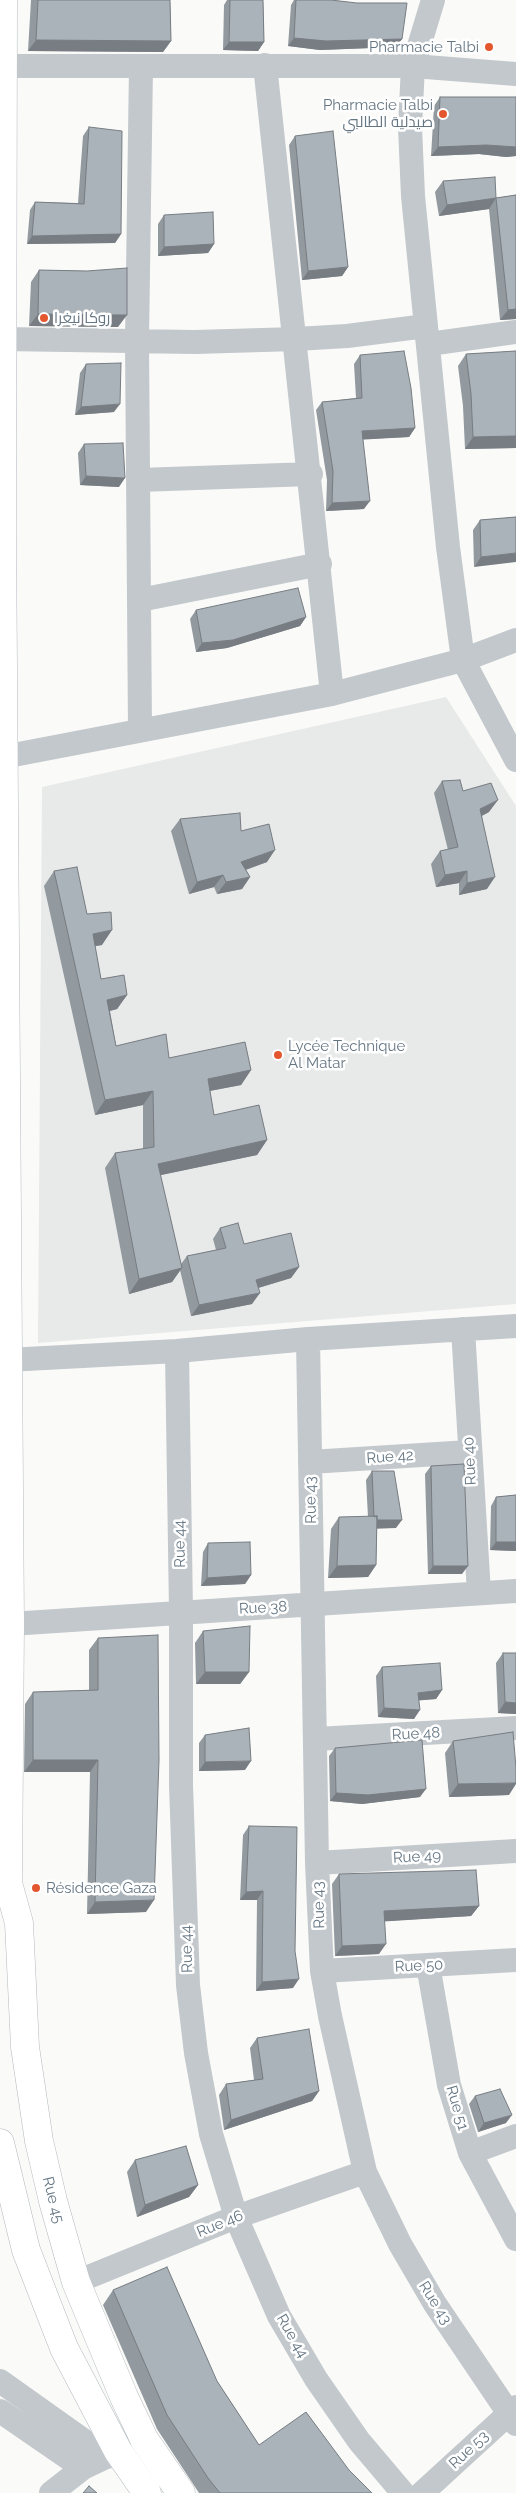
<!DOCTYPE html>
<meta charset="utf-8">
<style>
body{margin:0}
canvas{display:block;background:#fafaf8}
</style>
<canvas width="516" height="2493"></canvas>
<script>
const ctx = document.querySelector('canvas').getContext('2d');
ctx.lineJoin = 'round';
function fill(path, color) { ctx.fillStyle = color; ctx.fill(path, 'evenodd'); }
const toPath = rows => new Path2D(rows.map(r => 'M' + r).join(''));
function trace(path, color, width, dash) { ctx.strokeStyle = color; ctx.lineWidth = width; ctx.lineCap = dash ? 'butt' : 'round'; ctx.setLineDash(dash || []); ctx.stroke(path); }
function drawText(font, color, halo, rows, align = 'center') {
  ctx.font = font + ' Raleway,Cairo,sans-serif'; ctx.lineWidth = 5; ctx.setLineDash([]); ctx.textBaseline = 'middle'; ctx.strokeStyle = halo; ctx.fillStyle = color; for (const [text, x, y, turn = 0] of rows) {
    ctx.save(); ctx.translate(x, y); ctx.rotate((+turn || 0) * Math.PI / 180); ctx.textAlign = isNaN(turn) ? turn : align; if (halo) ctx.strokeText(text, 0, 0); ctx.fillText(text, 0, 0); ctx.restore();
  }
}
const built = toPath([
 [446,697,516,806,516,1304,38,1343,42,787]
]);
const street = toPath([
 [433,0,413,66,410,127,413,196,448,547,463,660,516,760],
 [265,65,332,694],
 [3,66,413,66,516,74],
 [3,339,195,342,296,339,347,336,426,326],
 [429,344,516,332],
 [139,480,311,474],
 [140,600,320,564],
 [140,730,137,341,141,66],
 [3,757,332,694,463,660,516,640],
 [463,1329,479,1593],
 [308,1339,317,1863,322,1971,330,2016,365,2172,400,2244,435,2304,516,2424],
 [177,1351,181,1612,181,1785,188,1985,196,2053,211,2134,236,2217,279,2316,316,2379,359,2441,403,2493],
 [7,1360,177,1351,308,1339,516,1326],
 [310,1462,469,1452],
 [10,1624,516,1591],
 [316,1739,516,1728],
 [317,1863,516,1851],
 [428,1965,449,2085,470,2153,516,2239],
 [322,1971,516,1960],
 [470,2153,516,2136],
 [76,2282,236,2217,365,2172],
 [0,2381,107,2457],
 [0,2411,83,2468],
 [51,2493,83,2468,119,2451],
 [422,2493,516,2407]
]);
const secondary = toPath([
 [3,0,2,533,10,1624,8,1883,19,1923,25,2047,39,2141,53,2201,76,2282,124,2397,144,2439,181,2493],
 [0,2143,26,2250,64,2348,118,2451,147,2493]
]);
const wall = toPath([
 [31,0,170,0,171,41,163,52,28,51],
 [227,0,263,0,264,42,258,51,223,50,224,5],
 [294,0,331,0,402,39,396,47,320,50,288,46,291,5],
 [440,97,516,97,516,156,506,157,479,154,431,156,434,106],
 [89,127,121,234,115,243,27,244,30,210,35,202,78,203,83,136],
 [295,136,348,267,342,276,302,280,289,145],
 [443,181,496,198,516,195,516,319,500,320,489,209,439,216,435,192],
 [164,215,214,244,208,253,158,256,158,224],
 [39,270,87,271,118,327,29,326,31,282],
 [516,351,516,449,516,448,465,449,463,406,458,366,466,354],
 [360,355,415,428,409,437,363,439,364,509,326,511,327,480,316,410,322,402,356,398,354,364],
 [86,364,114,412,75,415,80,373],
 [84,444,119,487,80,485,78,453],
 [516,517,474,567,473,530,480,520],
 [196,610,306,617,300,626,227,648,196,652,190,619],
 [442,781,463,791,489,812,482,816,487,889,459,895,459,883,436,887,431,864,440,851,448,850,434,793],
 [180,819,241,831,267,862,246,870,250,877,242,889,217,894,214,887,189,894,171,831],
 [54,871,87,914,102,945,95,946,101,979,127,995,117,1009,110,1011,116,1046,169,1058,251,1070,241,1085,210,1091,214,1115,267,1140,257,1155,160,1175,181,1264,187,1256,216,1250,213,1239,220,1228,244,1244,299,1267,291,1278,258,1288,252,1304,191,1316,180,1270,172,1282,129,1294,105,1168,115,1153,143,1149,143,1105,95,1115,44,886],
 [431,1466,462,1574,428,1574,425,1474],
 [372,1471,396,1528,377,1528,376,1565,368,1577,328,1578,331,1529,339,1517,368,1517,366,1480],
 [516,1495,516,1551,490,1550,491,1506,496,1497],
 [208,1543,251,1575,245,1584,201,1586,203,1552],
 [203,1631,249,1672,240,1684,196,1684,195,1643],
 [98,1638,146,1912,87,1914,90,1772,24,1772,25,1704,33,1692,89,1690,89,1650],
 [503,1653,516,1714,498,1713,496,1663],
 [382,1667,442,1690,436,1699,419,1700,414,1719,378,1717,376,1676],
 [205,1735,245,1770,199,1771,199,1743],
 [453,1741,509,1795,449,1797,445,1753],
 [335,1748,420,1797,362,1804,330,1801,329,1756],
 [249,1826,293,1988,256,1991,257,1900,240,1900,243,1835],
 [339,1874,479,1906,471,1916,384,1921,379,1954,335,1956,332,1884],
 [257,2038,319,2091,312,2101,224,2130,219,2095,226,2084,254,2080,250,2048],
 [475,2096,506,2123,478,2132,469,2104],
 [135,2160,198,2185,189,2197,137,2217,127,2172],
 [113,2290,217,2381,259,2445,349,2470,372,2493,199,2493,157,2429,103,2305]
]);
const shadedWall = toPath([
 [294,38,402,39,396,47,320,50,288,46],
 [36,40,171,41,163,52,28,51],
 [229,42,264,42,258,51,223,50],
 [486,145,516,147,516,156,506,157,479,154,431,156,438,147],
 [496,198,489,209,439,216,447,205],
 [121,234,115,243,27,244,32,236],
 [214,244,208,253,158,256,164,247],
 [348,267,342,276,302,280,308,271],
 [516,309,516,319,500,320,508,310],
 [38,314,127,315,118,327,29,326],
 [120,404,114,412,75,415,81,407],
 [415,428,409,437,356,440,362,431],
 [516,436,516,448,465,449,473,437],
 [86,476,125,478,119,487,80,485],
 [370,501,364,509,326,511,332,503],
 [516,553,516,562,474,567,481,557],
 [306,617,300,626,227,648,196,652,202,643],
 [498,800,489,812,471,821,480,809],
 [275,850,267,862,233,874,241,862],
 [467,871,459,883,436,887,445,875],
 [223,875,214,887,189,894,197,882],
 [250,877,242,889,217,894,226,882],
 [495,877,487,889,459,895,467,883],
 [112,930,102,945,83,948,93,934],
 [127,995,117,1009,97,1014,107,1000],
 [251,1070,241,1085,198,1093,208,1079],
 [153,1091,143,1105,95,1115,105,1100],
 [267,1140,257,1155,147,1178,158,1164],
 [299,1267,291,1278,248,1291,256,1280],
 [182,1268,172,1282,129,1294,139,1279],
 [260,1293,252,1304,191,1316,199,1305],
 [375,1520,402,1520,396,1528,369,1529],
 [496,1542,516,1542,516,1551,490,1550],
 [376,1565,368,1577,328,1578,337,1566],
 [433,1566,468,1566,462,1574,428,1574],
 [251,1575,245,1584,201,1586,207,1578],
 [205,1672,249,1672,240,1684,196,1684],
 [442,1690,436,1699,413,1701,418,1693],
 [505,1702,516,1703,516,1714,498,1713],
 [384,1708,420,1710,414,1719,378,1717],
 [33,1760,98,1760,90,1772,24,1772],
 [251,1761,245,1770,199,1771,205,1762],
 [516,1783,516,1784,509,1795,449,1797,458,1784],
 [426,1789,420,1797,362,1804,330,1801,336,1793],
 [263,1891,257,1900,240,1900,246,1892],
 [154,1900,146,1912,87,1914,95,1902],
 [479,1906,471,1916,376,1922,384,1911],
 [386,1944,379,1954,335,1956,342,1946],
 [299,1979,293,1988,256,1991,262,1982],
 [319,2091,312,2101,224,2130,231,2120],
 [512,2115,506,2123,478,2132,484,2123],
 [198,2185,189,2197,137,2217,145,2205]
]);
const building = toPath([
 [38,0,170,0,171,41,36,40,38,0],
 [230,0,263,0,264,42,229,42,230,0],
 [296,0,331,0,357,3,407,3,402,39,326,41,294,38,296,0],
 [440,97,516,97,516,147,486,145,438,147,440,97],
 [89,127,122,131,121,234,32,236,35,202,84,204,89,127],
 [333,131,348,267,308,271,295,136,333,131],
 [495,177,496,198,447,205,443,181,495,177],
 [516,195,516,309,508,310,496,198,516,195],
 [213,212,214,244,164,247,164,215,213,212],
 [127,268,127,315,38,314,39,270,87,271,127,268],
 [404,351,411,388,415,428,362,431,370,501,332,503,333,471,322,402,362,398,360,355,404,351],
 [516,351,516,436,473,437,471,394,466,354,516,351],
 [121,363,120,404,81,407,86,364,121,363],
 [123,443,125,478,86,476,84,444,123,443],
 [516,517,516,553,481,557,480,520,516,517],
 [298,588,306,617,233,640,202,643,196,610,298,588],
 [460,780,463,791,491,783,498,800,480,809,495,877,467,883,467,871,445,875,440,851,458,847,442,781,460,780],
 [240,813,241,831,269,824,275,850,241,862,250,877,226,882,223,875,197,882,180,819,240,813],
 [77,867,87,914,111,912,112,930,93,934,101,979,124,975,127,995,107,1000,116,1046,166,1034,169,1058,245,1042,251,1070,208,1079,214,1115,259,1105,267,1140,158,1164,182,1268,139,1279,115,1153,154,1147,153,1091,105,1100,54,871,77,867],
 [238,1223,244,1244,291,1233,299,1267,256,1280,260,1293,199,1305,187,1256,226,1248,220,1228,238,1223],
 [464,1464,468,1566,433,1566,431,1466,464,1464],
 [372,1471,394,1471,402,1520,377,1520,377,1516,374,1517,372,1471],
 [516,1495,516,1542,496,1542,496,1497,516,1495],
 [377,1516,376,1565,337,1566,339,1517,377,1516],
 [250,1542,251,1575,207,1578,208,1543,250,1542],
 [250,1626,249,1672,205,1672,203,1631,250,1626],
 [158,1635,159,1760,154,1900,95,1902,98,1760,33,1760,33,1692,98,1690,98,1638,158,1635],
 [503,1653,516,1653,516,1703,505,1702,503,1653],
 [440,1663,442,1690,418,1693,420,1710,384,1708,382,1667,440,1663],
 [249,1728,251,1761,205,1762,205,1735,249,1728],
 [513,1732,516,1768,516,1783,458,1784,453,1741,513,1732],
 [422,1740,426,1789,368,1795,336,1793,335,1748,422,1740],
 [249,1826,297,1827,295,1951,299,1979,262,1982,263,1891,246,1892,249,1826],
 [476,1870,479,1906,384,1911,386,1944,342,1946,339,1874,476,1870],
 [309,2029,319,2091,231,2120,226,2084,263,2079,257,2038,309,2029],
 [500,2089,512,2115,484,2123,475,2096,500,2089],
 [186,2146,198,2185,145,2205,135,2160,186,2146],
 [167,2267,217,2381,259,2445,306,2412,349,2470,372,2493,220,2493,208,2478,167,2415,113,2290,167,2267],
 [89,2486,97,2493,83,2493,89,2486]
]);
const markers = [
 [489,47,5,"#e4572e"],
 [443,114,5,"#e4572e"],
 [44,318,5,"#e4572e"],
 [278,1055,5,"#e4572e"],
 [36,1888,5,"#e4572e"]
];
const poiNames = [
 ["Pharmacie Talbi",479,47,"right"],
 ["Pharmacie Talbi",433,105,"right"],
 ["صيدلية الطالبي",433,122,"right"],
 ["روكا نيغرا",54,318],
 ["Lycée Technique",288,1046],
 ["Al Matar",288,1063],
 ["Résidence Gaza",46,1888]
];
const streetNames = [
 ["Rue 42",390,1457,-4],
 ["Rue 40",470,1461,-93],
 ["Rue 43",311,1500,-91],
 ["Rue 44",180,1544,-91],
 ["Rue 38",263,1608,-3],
 ["Rue 48",416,1734,-3],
 ["Rue 49",417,1857,-3],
 ["Rue 43",319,1905,-92],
 ["Rue 44",187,1949,-92],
 ["Rue 50",419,1966,-3],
 ["Rue 51",457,2108,74],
 ["Rue 45",53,2200,76],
 ["Rue 46",220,2224,-22],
 ["Rue 43",435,2303,58],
 ["Rue 44",292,2336,60],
 ["Rue 53",469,2450,-43]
];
fill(built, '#e8e9e9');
trace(secondary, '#b3babf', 29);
trace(street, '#c3c8cc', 24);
trace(secondary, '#fff', 28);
fill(wall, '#929a9f');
fill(shadedWall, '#777d82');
fill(building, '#aab3b9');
trace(building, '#777d82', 1);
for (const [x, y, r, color] of markers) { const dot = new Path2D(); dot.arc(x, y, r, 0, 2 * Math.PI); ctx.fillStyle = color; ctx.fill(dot); trace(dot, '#fff', 2); }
drawText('15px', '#657683', '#fff', poiNames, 'left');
drawText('15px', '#657683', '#fff', streetNames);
</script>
